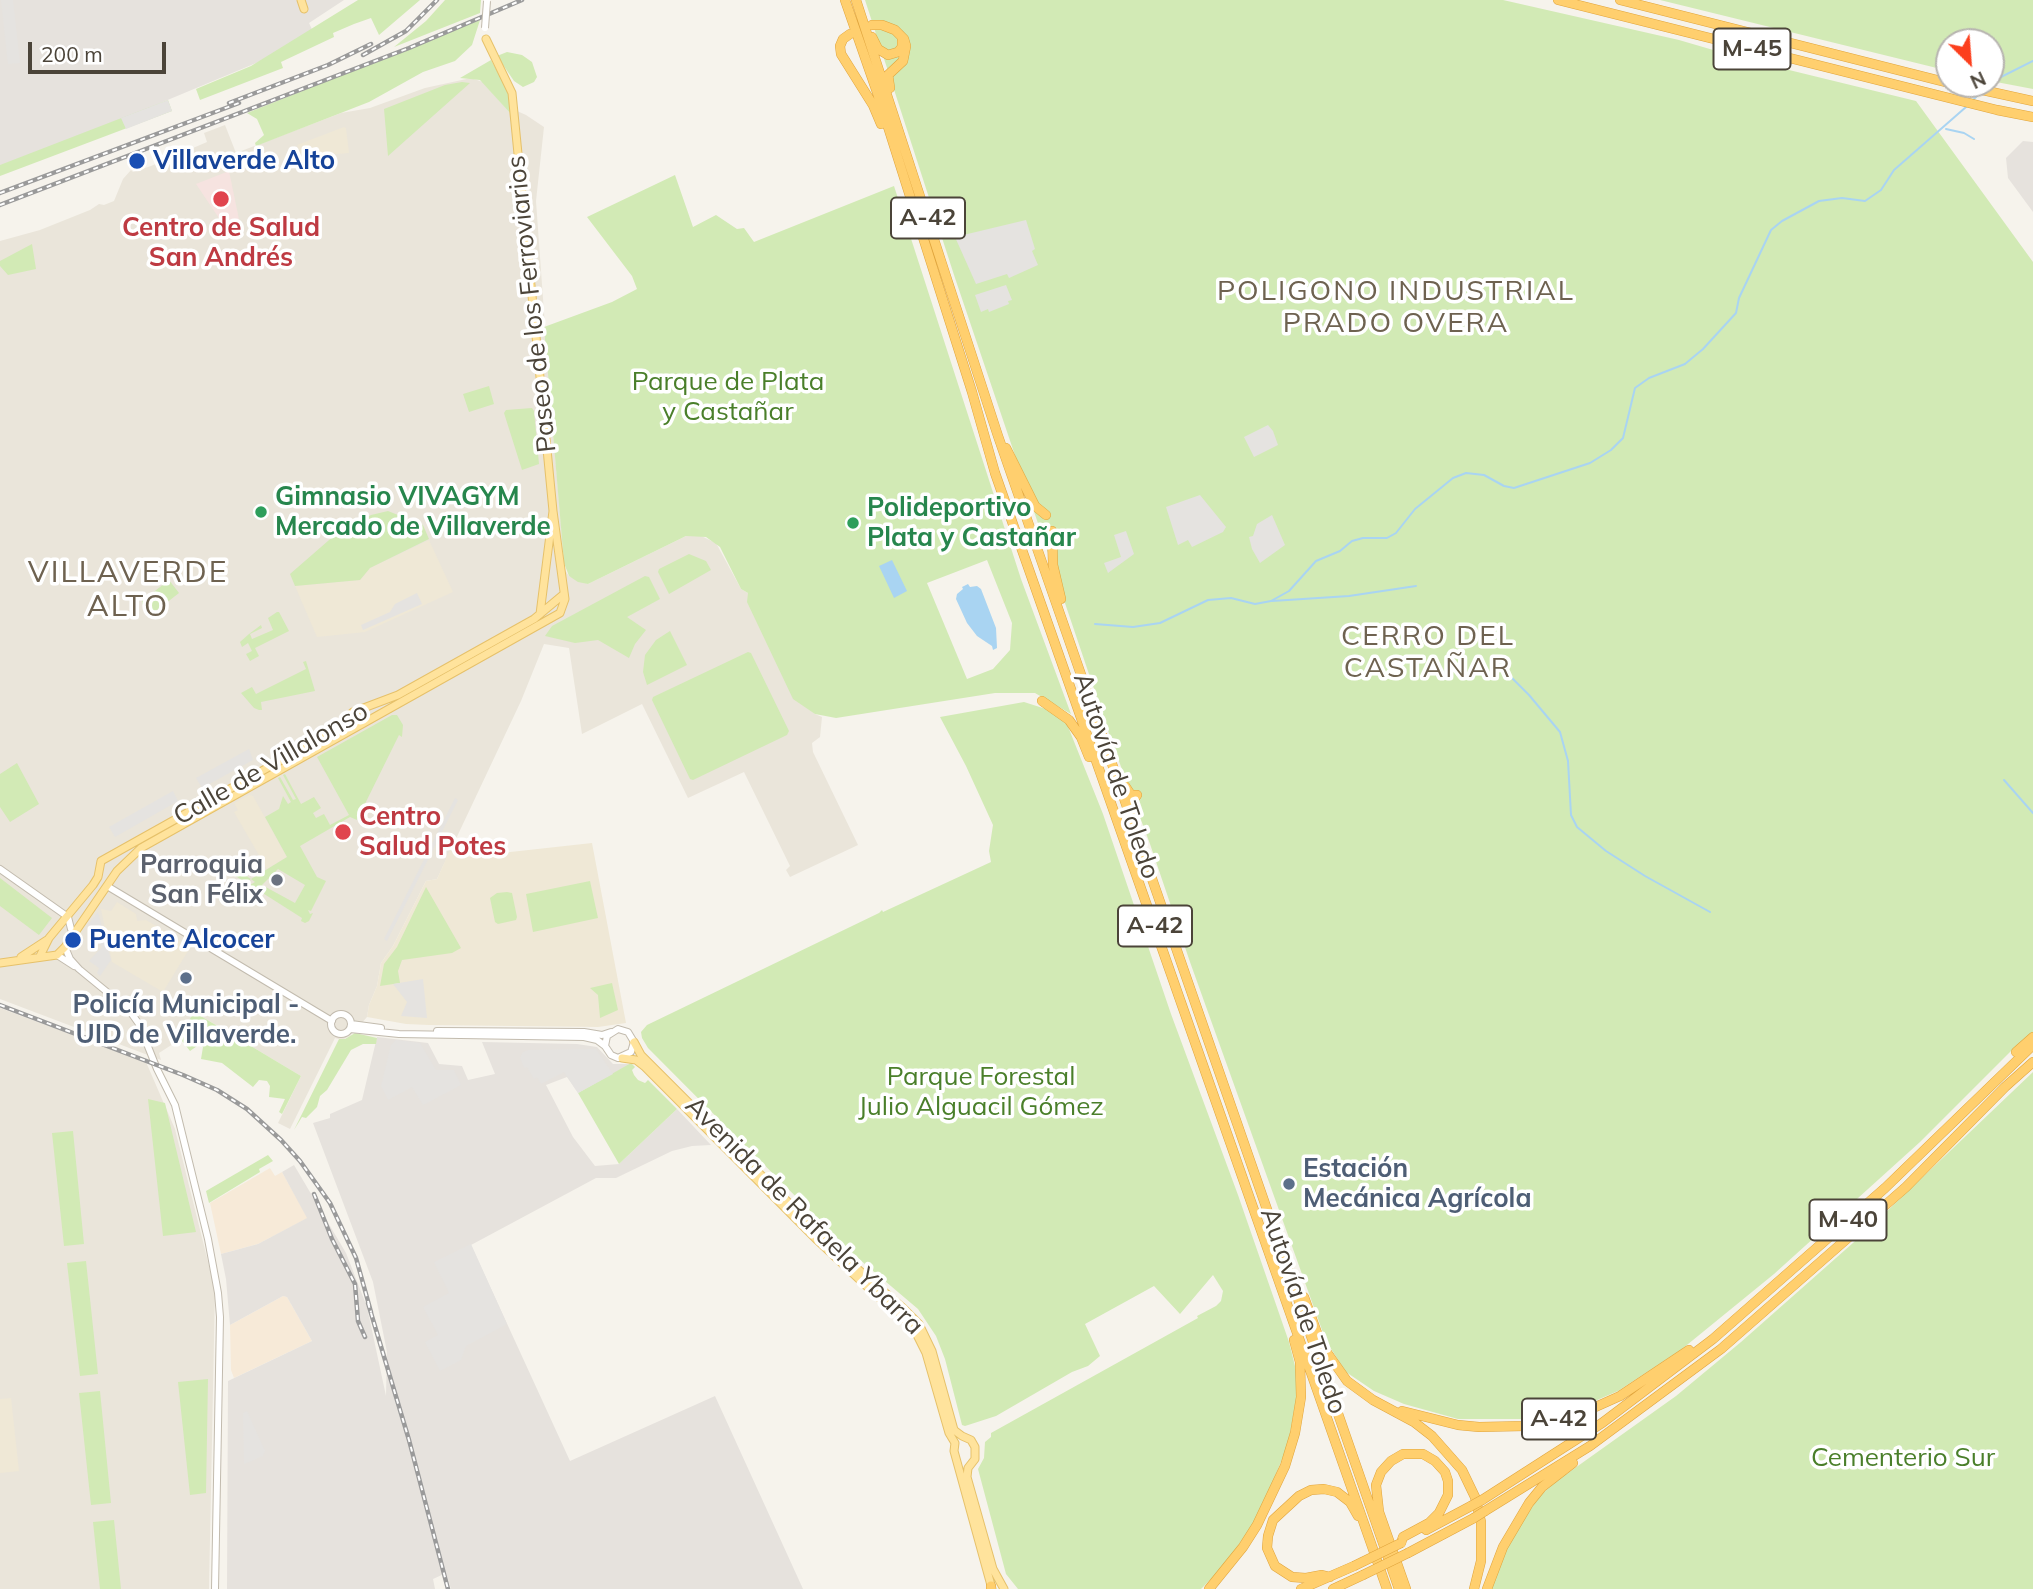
<!DOCTYPE html>
<meta charset="utf-8">
<style>
body{margin:0}
#map{position:relative;width:2033px;height:1589px;overflow:hidden;background:#f6f3ec;font-family:Mulish,sans-serif}
canvas{display:block}
.north{position:absolute;left:1935px;top:28px;width:70px;height:70px;box-sizing:border-box;background:#fff;border:2px solid #b7b4b0;border-radius:50%;rotate:155deg;font-size:19px;font-weight:700;line-height:28px;text-align:center;color:#4b4439}
.north::after{content:'';display:block;margin:auto;width:24px;height:32px;background:#fc3f1d;clip-path:polygon(50% 0,100% 100%,50% 72%,0 100%)}
.scale{position:absolute;left:28px;top:42px;width:138px;height:32px;box-sizing:border-box;border:4px solid #4b4439;border-top:0;padding-left:9px;font-size:21px;line-height:24px;white-space:nowrap;color:#4b4439;-webkit-text-stroke:5px #fff;paint-order:stroke}
</style>
<div id="map">
<canvas width="2033" height="1589"></canvas>
<div class="north">N</div>
<div class="scale">200 m</div>
</div>
<script>
const ctx = document.querySelector('canvas').getContext('2d');
ctx.lineJoin = 'round';
function fill(path, color) { ctx.fillStyle = color; ctx.fill(path, 'evenodd'); }
const toPath = rows => new Path2D(rows.map(r => 'M' + r).join(''));
function trace(path, color, width, dash) { ctx.strokeStyle = color; ctx.lineWidth = width; ctx.lineCap = dash ? 'butt' : 'round'; ctx.setLineDash(dash || []); ctx.stroke(path); }
function drawText(font, color, halo, rows, align = 'center') {
  ctx.font = font + ' Mulish,sans-serif'; ctx.lineWidth = 7; ctx.setLineDash([]); ctx.textBaseline = 'middle'; ctx.strokeStyle = halo; ctx.fillStyle = color; for (const [text, x, y, turn = 0] of rows) {
    ctx.save(); ctx.translate(x, y); ctx.rotate((+turn || 0) * Math.PI / 180); ctx.textAlign = isNaN(turn) ? turn : align; if (halo) ctx.strokeText(text, 0, 0); ctx.fillText(text, 0, 0); ctx.restore();
  }
}
const residential = toPath([
 [471,78,483,82,510,113,517,111,526,115,544,127,536,201,550,396,565,570,569,576,588,584,686,536,699,535,716,543,741,589,748,593,815,714,822,717,820,737,812,743,813,752,858,845,790,877,786,870,790,866,744,772,688,798,642,704,582,734,569,648,544,644,521,701,437,879,426,881,393,946,381,963,377,986,369,1005,367,1017,350,1036,342,1040,335,1038,290,1129,278,1123,301,1076,194,1012,176,1042,159,1053,161,1060,0,999,0,241,40,230,90,210,99,204,104,205,114,201,123,179,131,170,133,172,151,166,207,142,204,133,225,125,236,153,341,113,370,108,425,88],
 [0,1008,146,1062,175,1129,215,1290,209,1589,0,1589]
]);
const commercial = toPath([
 [270,1168,275,1176,282,1172,308,1218,258,1244,221,1254,210,1203],
 [283,1296,287,1297,312,1341,234,1378,231,1370,230,1325]
]);
const industrial = toPath([
 [0,0,344,0,309,23,316,38,0,170],
 [2023,141,2033,142,2033,212,2008,178,2006,158],
 [377,1037,428,1043,439,1064,462,1066,468,1080,495,1074,482,1042,577,1044,597,1047,613,1064,631,1064,578,1093,567,1077,546,1085,573,1137,595,1166,619,1164,677,1109,711,1145,692,1146,672,1151,616,1178,596,1178,471,1245,570,1461,715,1396,803,1589,451,1589,446,1573,433,1579,435,1589,227,1589,228,1381,312,1341,287,1297,283,1296,230,1325,226,1279,221,1254,258,1244,307,1218,282,1172,294,1165,346,1253,367,1307,386,1396,387,1352,373,1282,313,1123,330,1118,330,1114,362,1100]
]);
const education = toPath([
 [344,127,346,128,349,153,302,157,297,145],
 [429,540,453,592,365,632,317,637,295,586,360,580,370,568],
 [249,795,253,796,287,857,267,869,234,812,238,810,234,803],
 [592,843,626,1023,598,1027,429,1025,406,1024,367,1017,369,1005,377,986,381,963,393,946,426,881,437,879,450,850,465,857],
 [117,902,136,914,137,921,146,920,170,934,170,936,191,946,163,992,112,962,101,909,111,911],
 [11,1398,19,1471,0,1473,0,1399]
]);
const medical = toPath([
 [229,171,241,229,231,236,196,184]
]);
const green = toPath([
 [358,0,420,0,379,35,371,18,354,24,333,33,334,37,281,62,283,68,200,100,196,89,251,66],
 [445,0,481,0,480,13,394,47,426,21],
 [865,0,1503,0,1679,40,1744,59,1916,101,2033,262,2033,1033,2013,1049,1920,1142,1774,1274,1682,1349,1618,1391,1569,1412,1521,1419,1458,1419,1404,1404,1374,1391,1346,1372,1326,1341,1190,962,1150,844,1114,748,955,278],
 [1660,0,2033,0,2033,89,1991,81,1991,42,1949,42,1949,71],
 [480,20,472,45,455,61,423,72,369,102,256,146,255,143,264,135,257,119,247,113],
 [507,52,522,55,532,62,537,77,534,82,523,87,514,81,497,56],
 [491,60,510,95,510,113,480,80,460,78],
 [462,82,470,83,388,156,384,109,445,85],
 [168,100,172,111,0,176,0,165],
 [675,175,693,227,716,215,737,229,744,228,754,242,894,186,1021,579,1071,714,1035,693,995,693,836,718,815,714,793,699,747,602,748,593,741,589,720,547,706,537,686,536,588,584,578,582,569,576,564,563,544,327,612,302,637,289,632,276,587,217],
 [987,560,1012,623,1010,650,993,669,967,679,927,583],
 [32,244,36,269,8,275,0,266,0,261],
 [489,386,494,404,469,412,463,394],
 [532,408,534,411,539,464,522,470,504,413,506,410],
 [388,511,423,525,429,539,370,568,360,580,295,586,290,574,336,534,371,515],
 [689,554,706,561,711,570,669,594,658,572,659,569],
 [645,576,649,577,660,599,627,617,646,630,635,644,629,658,598,640,575,643,545,636,552,626],
 [169,580,179,593,152,614,142,604,142,601],
 [277,612,279,612,289,631,255,648,259,656,250,661,246,654,252,651,248,643,242,647,240,642,249,634,261,625,262,628,250,634,252,639,273,630,268,618],
 [670,631,687,665,647,685,643,672,645,655,656,640],
 [748,652,751,653,789,731,787,735,693,780,690,779,652,700,653,697],
 [306,661,315,691,261,702,262,710,259,710,254,708,241,693,252,687,256,694,306,669,303,662],
 [1024,702,1049,710,1067,724,1103,814,1171,1014,1238,1195,1289,1342,1297,1374,1297,1394,1288,1445,1263,1505,1250,1529,1222,1568,1201,1589,1018,1589,1006,1574,978,1469,984,1458,985,1442,991,1437,991,1433,1198,1318,1197,1316,1216,1306,1221,1301,1223,1291,1213,1275,1180,1314,1154,1286,1085,1324,1100,1356,1088,1366,1072,1372,996,1416,965,1426,962,1425,945,1359,936,1336,918,1309,859,1259,828,1229,648,1048,642,1038,641,1032,647,1025,879,913,882,910,883,912,991,862,989,851,993,825,966,766,940,717],
 [392,715,397,715,403,725,402,737,399,735,357,820,350,817,300,846,317,877,326,881,311,911,308,910,310,914,313,913,309,921,305,923,301,921,302,918,250,885,255,882,251,879,245,882,221,867,224,862,251,879,287,857,265,817,279,809,283,796,288,804,291,802,278,778,280,777,293,800,296,799,283,775,285,774,301,804,314,797,321,808,313,813,316,818,324,814,330,825,349,815,317,757],
 [278,869,305,885,295,903,262,885],
 [17,763,39,804,10,822,0,807,0,774],
 [0,878,52,918,39,935,0,906],
 [590,881,598,918,533,932,526,894],
 [426,887,461,948,452,953,402,960,398,971,400,983,380,986,384,964,397,947],
 [507,892,512,893,517,917,516,920,498,924,495,922,490,898,497,893],
 [612,983,618,1010,600,1018,598,995,590,988],
 [194,1012,301,1076,282,1114,279,1112,285,1099,269,1097,270,1086,267,1081,259,1080,253,1087,222,1063,201,1059,203,1047,200,1044,190,1051,179,1037],
 [355,1033,377,1038,376,1044,363,1044,351,1050,327,1090,320,1096,317,1107,306,1118,302,1117,294,1130,339,1039,345,1039],
 [631,1063,635,1067,632,1070,634,1075,638,1080,645,1083,648,1080,677,1109,619,1164,578,1093],
 [2033,1072,2033,1589,1491,1589,1509,1540,1540,1496,1554,1483,1676,1396,1741,1342,1862,1235],
 [148,1099,165,1103,196,1232,163,1236],
 [73,1131,84,1244,64,1246,52,1133],
 [268,1155,273,1161,259,1169,260,1172,209,1203,206,1191],
 [86,1261,98,1374,80,1376,67,1263],
 [208,1379,206,1493,190,1495,178,1382],
 [100,1391,111,1503,91,1505,79,1393],
 [114,1520,121,1589,100,1589,93,1522]
]);
const parking = toPath([
 [1,0,13,0,20,63,8,64],
 [168,100,172,111,126,129,121,118],
 [1026,220,1035,249,1032,251,1038,265,1009,278,1007,274,976,284,955,237],
 [1006,285,1012,300,1008,301,1009,304,989,312,988,309,981,312,975,295],
 [1268,425,1273,431,1278,445,1254,457,1244,437],
 [1200,495,1226,527,1223,532,1192,547,1188,540,1178,545,1166,507],
 [1272,515,1285,545,1260,563,1252,549,1249,537,1253,536,1257,524],
 [1126,531,1134,554,1108,573,1104,563,1121,557,1114,535],
 [417,593,422,604,363,630,361,625,390,612,395,604],
 [249,749,253,760,202,788,196,778],
 [173,791,178,801,115,837,109,827],
 [455,798,458,800,387,941,384,939],
 [98,912,111,960,100,976,97,973,99,968,89,961,102,947,96,940,94,929,88,925],
 [423,979,427,1018,401,1016,407,1002,393,984],
 [396,1040,420,1043,436,1070,454,1070,461,1085,423,1105,412,1087,388,1100,381,1086,391,1045],
 [596,1049,613,1074,578,1093,564,1072,541,1084,537,1077,534,1079,527,1067,524,1068,520,1058,523,1052,528,1050],
 [471,1244,507,1324,466,1346,461,1360,440,1371,425,1342,438,1335,423,1307,449,1293,434,1262],
 [247,1411,265,1451,263,1456,244,1464,243,1413]
]);
const water = toPath([
 [892,560,907,591,894,598,879,566],
 [968,584,970,587,977,586,981,589,996,628,997,648,993,650,992,646,977,636,967,623,956,599,957,594,963,589,962,587]
]);
const stream = toPath([
 [1991,82,2033,61],
 [1973,100,1981,92],
 [1946,129,1964,133,1974,139],
 [1272,601,1349,596,1416,586],
 [1095,624,1133,627,1160,623,1208,600,1231,598,1255,604,1271,601,1289,591,1316,561,1340,551,1352,541,1363,538,1387,538,1396,533,1415,509,1453,478,1466,473,1484,475,1504,486,1514,488,1590,463,1611,450,1623,438,1635,388,1649,378,1685,364,1703,349,1736,313,1739,298,1771,230,1782,221,1819,201,1842,198,1865,201,1881,190,1894,170,1966,107],
 [1496,662,1529,695,1560,732,1568,761,1571,815,1577,827,1606,851,1645,876,1710,912],
 [2004,780,2033,813]
]);
const minor = toPath([
 [0,869,68,917,71,929],
 [107,886,332,1021],
 [65,947,70,959,79,969,129,1010,139,1024,157,1069,175,1105,208,1239,218,1293,220,1317,215,1589],
 [57,955,74,966],
 '331 1024a10 10 0 1 1 20 0a10 10 0 1 1-20 0Z',
 [351,1024,381,1028],
 [350,1029,399,1034,584,1037,597,1040,605,1046,611,1055,618,1058,631,1052,634,1042,628,1032,618,1029,607,1036,605,1046],
 [437,1031,584,1032,602,1035,611,1032]
]);
const major = toPath([
 [301,0,304,9],
 [486,39,512,93,536,336,553,511,540,614],
 [40,956,49,938,93,885,98,877,101,861,328,734,353,712,398,695,534,619,564,594],
 [21,957,47,940],
 [0,963,57,955,65,947,117,871,141,848,560,613,565,599,553,511],
 [634,1042,641,1055,839,1253,903,1308,919,1324,932,1351,954,1430,962,1436,971,1440,975,1447,975,1459,968,1468,967,1477,993,1569,1004,1589],
 [622,1058,636,1060,645,1067,817,1240,877,1296,899,1312,914,1329,926,1353,949,1433,955,1443,954,1451,992,1589]
]);
const highway = toPath([
 [845,0,877,92,972,392,995,473,1387,1589],
 [856,0,998,436,1399,1589],
 [1558,0,1997,110,2033,117],
 [1620,0,1949,83],
 [872,25,882,25,895,30,904,39,906,46,903,61,888,75,890,88],
 [850,34,843,39,840,46,841,54,873,105,881,124],
 [872,37,878,49,888,55,898,52,902,47,902,41],
 [1955,84,2033,101],
 [1006,448,1035,506,1046,515],
 [1052,531,1053,565,1061,599],
 [1042,701,1069,720,1081,737,1089,757],
 [1125,786,1131,795,1137,795,1132,801,1135,812],
 [2016,1052,2033,1037],
 [1304,1297,1321,1344,1347,1381,1373,1400,1414,1422,1432,1436,1462,1470,1475,1497,1481,1522,1481,1561,1474,1589],
 [1402,1411,1458,1425,1479,1427,1526,1426,1552,1421,1582,1413,1620,1396,1689,1350],
 [1482,1500,1602,1423,1713,1339,1885,1188,2033,1045],
 [1485,1511,1590,1446,1721,1349,1906,1187,2005,1087,2033,1062],
 [1426,1530,1471,1506],
 [1401,1543,1403,1537,1429,1523,1439,1513,1448,1495,1448,1481,1445,1472,1435,1461,1423,1454,1403,1454,1391,1461,1381,1472,1376,1485,1379,1512,1406,1589],
 [1408,1553,1474,1518],
 [1330,1577,1322,1575,1306,1578,1292,1577,1275,1566,1267,1548,1268,1536,1273,1520,1299,1496,1311,1490,1324,1489,1337,1492,1350,1502,1358,1516],
 [991,1586,991,1589],
 [1209,1589,1243,1547,1257,1525,1285,1466,1295,1433,1301,1397,1300,1362,1294,1340],
 [1301,1589,1354,1566],
 [1333,1589,1363,1575],
 [1487,1589,1503,1547,1529,1503,1542,1487,1573,1463]
]);
const rail = toPath([
 [363,55,406,31,437,0],
 [229,103,328,65,371,44],
 [0,193,239,103],
 [0,205,409,48,522,0],
 [0,1005,183,1075,217,1090,247,1109,281,1140,300,1161,330,1203,356,1258,371,1312],
 [314,1194,332,1239,355,1284,358,1321,365,1337],
 [368,1303,409,1440,448,1589]
]);
const minorBridge = toPath([
 [485,28,487,1]
]);
const highwayBridge = toPath([
 [1471,1506,1482,1500],
 [1474,1518,1485,1511],
 [1354,1566,1401,1543],
 [1363,1575,1408,1553]
]);
const markers = [
 [137,161,9,"#1a4fb4"],
 [221,199,9,"#e0444e"],
 [261,512,7,"#2e9e5b"],
 [853,523,7,"#2e9e5b"],
 [343,832,9,"#e0444e"],
 [277,880,7,"#6b7280"],
 [73,940,9,"#1a4fb4"],
 [186,978,7,"#5c6f8a"],
 [1289,1184,7,"#5c6f8a"]
];
const shields = [
 [1752,49,77],
 [928,218,74],
 [1155,926,74],
 [1848,1220,77],
 [1559,1419,74]
];
const shieldNames = [
 ["M-45",1752,49],
 ["A-42",928,218],
 ["A-42",1155,926],
 ["M-40",1848,1220],
 ["A-42",1559,1419]
];
const transitNames = [
 ["Villaverde Alto",153,161],
 ["Puente Alcocer",89,940]
];
const healthNames = [
 ["Centro de Salud",221,228],
 ["San Andrés",221,258],
 ["Centro",359,817,"left"],
 ["Salud Potes",359,847,"left"]
];
const streetNames = [
 ["Paseo de los Ferroviarios",532,304,-96],
 ["Calle de Villalonso",271,764,-30],
 ["Autovía de Toledo",1116,776,71],
 ["Avenida de Rafaela Ybarra",804,1216,45],
 ["Autovía de Toledo",1303,1311,71]
];
const parkNames = [
 ["Parque de Plata",728,382],
 ["y Castañar",728,412],
 ["Parque Forestal",981,1077],
 ["Julio Alguacil Gómez",981,1107],
 ["Cementerio Sur",1903,1458]
];
const leisureNames = [
 ["Gimnasio VIVAGYM",275,497],
 ["Mercado de Villaverde",275,527],
 ["Polideportivo",867,508],
 ["Plata y Castañar",867,538]
];
const worshipNames = [
 ["Parroquia",263,865],
 ["San Félix",263,895]
];
const serviceNames = [
 ["Policía Municipal -",186,1005],
 ["UID de Villaverde.",186,1035],
 ["Estación",1303,1169,"left"],
 ["Mecánica Agrícola",1303,1199,"left"]
];
const neighbourhoodNames = [
 ["POLIGONO INDUSTRIAL",1396,292],
 ["PRADO OVERA",1396,324],
 ["CERRO DEL",1428,637],
 ["CASTAÑAR",1428,669]
];
const quarterNames = [
 ["VILLAVERDE",128,573],
 ["ALTO",128,607]
];
fill(residential, '#eae5da');
fill(commercial, '#f7ead8');
fill(industrial, '#e6e2dd');
fill(education, '#efe8d6');
fill(medical, '#f6e3e0');
fill(green, '#d2eab5');
fill(parking, '#e5e3e0');
fill(water, '#a9d4f2');
trace(stream, '#a9d4f2', 2);
trace(minor, '#c2bbae', 8);
trace(major, '#e6c16a', 9);
trace(highway, '#e0a43c', 10);
trace(minor, '#fff', 6);
trace(major, '#ffe39c', 7);
trace(highway, '#ffcf6e', 9);
trace(rail, '#9a9a9a', 4.5);
trace(rail, '#fff', 2, [5]);
trace(minorBridge, '#c2bbae', 8, []);
trace(highwayBridge, '#e0a43c', 10, []);
trace(minorBridge, '#fff', 6);
trace(highwayBridge, '#ffcf6e', 9);
for (const [x, y, r, color] of markers) { const dot = new Path2D(); dot.arc(x, y, r, 0, 2 * Math.PI); ctx.fillStyle = color; ctx.fill(dot); trace(dot, '#fff', 2.5); }
for (const [x, y, w] of shields) { const box = new Path2D(); box.roundRect(x - w / 2, y - 20.5, w, 41, 5); ctx.fillStyle = '#fff'; ctx.fill(box); trace(box, '#4b4439', 2); }
drawText('bold 24px', '#4b4439', null, shieldNames);
drawText('bold 26px', '#164399', '#fff', transitNames, 'left');
drawText('bold 26px', '#be3a42', '#fff', healthNames);
drawText('26px', '#4b4439', '#fff', streetNames);
drawText('26px', '#4a7f2a', '#fff', parkNames);
drawText('bold 26px', '#27864d', '#fff', leisureNames, 'left');
drawText('bold 26px', '#5b616d', '#fff', worshipNames, 'right');
drawText('bold 26px', '#4e5e75', '#fff', serviceNames);
ctx.letterSpacing = '2px';
drawText('28px', '#6e6250', '#fff', neighbourhoodNames);
ctx.letterSpacing = '0px';
ctx.letterSpacing = '2px';
drawText('30px', '#6e6250', '#fff', quarterNames);
ctx.letterSpacing = '0px';
</script>
